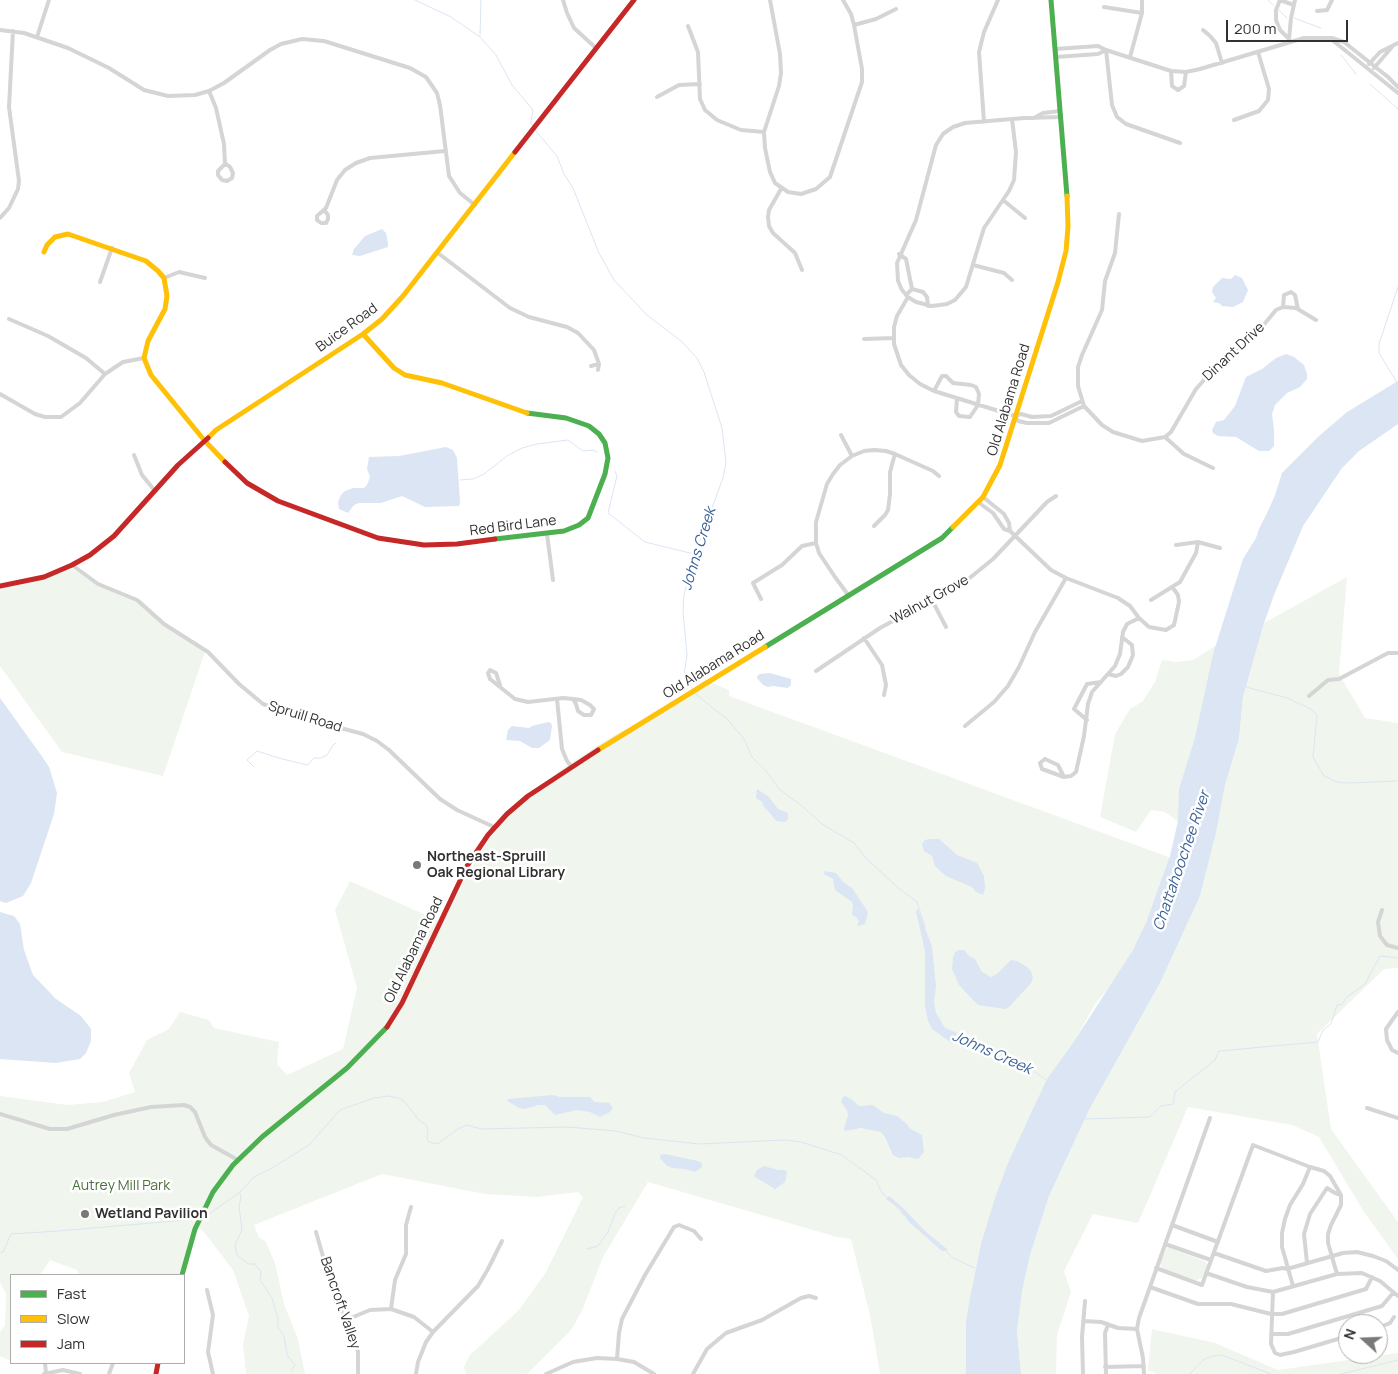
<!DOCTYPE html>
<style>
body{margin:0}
#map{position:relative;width:1398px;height:1374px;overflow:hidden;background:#fff;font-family:Manrope,sans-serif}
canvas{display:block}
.legend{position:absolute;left:10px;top:1274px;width:175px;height:90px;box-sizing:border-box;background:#fff;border:1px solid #adadad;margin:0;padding:6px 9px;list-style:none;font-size:15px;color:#313131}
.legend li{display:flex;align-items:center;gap:10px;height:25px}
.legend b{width:25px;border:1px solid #adadad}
.north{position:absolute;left:1338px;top:1314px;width:50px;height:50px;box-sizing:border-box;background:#fff;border:1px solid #adadad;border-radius:50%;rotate:290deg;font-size:14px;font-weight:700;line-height:20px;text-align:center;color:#313131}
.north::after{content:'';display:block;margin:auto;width:18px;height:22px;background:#797979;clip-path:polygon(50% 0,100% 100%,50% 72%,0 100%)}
.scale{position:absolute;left:1226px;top:20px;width:122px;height:22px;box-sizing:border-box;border:2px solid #313131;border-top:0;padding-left:6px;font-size:15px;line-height:18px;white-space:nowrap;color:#313131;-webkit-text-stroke:4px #fff;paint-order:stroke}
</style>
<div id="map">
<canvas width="1398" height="1374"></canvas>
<ul class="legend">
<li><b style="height:6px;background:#4caf50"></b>Fast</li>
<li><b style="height:6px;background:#ffc107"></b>Slow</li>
<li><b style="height:6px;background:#c62828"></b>Jam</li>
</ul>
<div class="north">N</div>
<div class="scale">200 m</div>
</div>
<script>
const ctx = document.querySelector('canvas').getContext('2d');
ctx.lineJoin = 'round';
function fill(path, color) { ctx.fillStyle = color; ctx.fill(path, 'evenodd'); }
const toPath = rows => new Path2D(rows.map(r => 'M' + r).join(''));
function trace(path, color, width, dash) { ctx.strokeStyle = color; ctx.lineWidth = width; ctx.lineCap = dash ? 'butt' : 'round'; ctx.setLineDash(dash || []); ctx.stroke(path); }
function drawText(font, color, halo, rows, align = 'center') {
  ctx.font = font + ' Manrope,sans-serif'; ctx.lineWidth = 5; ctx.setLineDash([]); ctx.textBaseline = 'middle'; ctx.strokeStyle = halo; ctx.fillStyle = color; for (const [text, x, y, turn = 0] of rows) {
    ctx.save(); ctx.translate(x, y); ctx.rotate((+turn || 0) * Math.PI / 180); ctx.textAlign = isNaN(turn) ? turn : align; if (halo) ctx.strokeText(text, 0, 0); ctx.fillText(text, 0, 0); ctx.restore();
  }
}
const green = toPath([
 [69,567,98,583,141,600,171,628,206,649,163,776,62,752,0,666,0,587,54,574],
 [1347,577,1339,674,1365,718,1398,723,1398,968,1384,969,1317,1034,1331,1129,1398,1222,1398,1259,1364,1212,1319,1137,1292,1125,1188,1107,1139,1221,1138,1223,1093,1214,1064,1271,1071,1292,1057,1335,1056,1374,1021,1374,1017,1331,1022,1292,1030,1255,1049,1196,1089,1110,1160,983,1200,896,1216,833,1225,785,1239,739,1243,697,1264,623],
 [1228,638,1181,824,1165,812,1151,810,1136,832,1100,817,1115,734,1130,709,1143,701,1155,682,1162,660,1176,662,1193,660],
 [705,680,729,690,729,696,1174,859,1140,944,1121,973,1095,1004,1065,1058,970,1374,880,1374,870,1315,851,1239,837,1237,648,1182,603,1257,582,1311,571,1330,527,1374,466,1374,464,1367,470,1355,519,1310,546,1272,583,1197,578,1192,537,1197,485,1194,382,1174,254,1225,259,1237,266,1242,275,1263,284,1304,298,1339,305,1374,246,1374,243,1344,249,1316,233,1270,204,1232,197,1226,192,1236,179,1275,79,1275,77,1270,50,1260,40,1275,11,1275,11,1361,0,1356,0,1332,5,1325,6,1294,0,1282,0,1096,68,1105,103,1102,135,1092,129,1073,147,1040,169,1029,180,1012,209,1020,214,1028,279,1042,277,1064,287,1075,343,1049,357,988,335,910,350,881,439,921,490,838,519,803,566,766,611,737,670,707],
 [1167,1248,1170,1248,1205,1261,1207,1265,1202,1278,1196,1280,1162,1269,1160,1263],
 [1152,1329,1215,1343,1278,1370,1398,1353,1398,1374,1157,1374,1148,1370]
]);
const water = toPath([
 [382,229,386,233,388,243,388,247,360,256,352,255,354,249,365,236],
 [1235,275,1242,278,1248,290,1243,302,1233,307,1222,306,1219,303,1213,302,1216,298,1212,292,1213,287,1222,278,1231,279],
 [1286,354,1294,357,1304,365,1307,374,1307,379,1300,387,1287,393,1275,405,1272,414,1274,430,1274,446,1269,451,1259,451,1236,437,1218,436,1213,433,1212,430,1216,422,1224,420,1235,406,1246,377,1262,369,1276,358],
 [1398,381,1398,424,1359,451,1342,468,1303,526,1274,595,1264,623,1243,697,1239,739,1225,785,1216,833,1200,896,1160,983,1089,1110,1049,1196,1030,1255,1022,1292,1017,1331,1021,1374,966,1374,966,1322,970,1298,981,1244,995,1198,1008,1163,1047,1079,1071,1046,1133,950,1146,923,1170,856,1178,821,1179,789,1195,738,1213,654,1243,559,1256,538,1259,529,1269,509,1275,495,1282,473,1319,436,1347,412],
 [446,447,453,450,457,458,460,502,459,506,425,507,402,496,381,503,359,503,354,505,348,513,339,509,338,502,341,495,345,491,353,488,364,488,367,485,370,477,367,469,369,457,399,456],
 [770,673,791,679,791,685,788,688,773,686,768,687,763,685,757,678,757,676,760,674],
 [0,698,41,755,49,767,57,793,54,814,31,883,23,896,6,903,0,901],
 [548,722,551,723,552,726,550,740,539,748,532,748,520,741,506,740,508,730,512,726,529,728,532,726],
 [757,789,769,797,778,809,788,813,788,819,785,822,776,821,770,813,764,807,762,802,756,798],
 [930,839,939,839,957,855,977,863,984,876,985,888,983,895,976,892,972,887,946,876,935,866,932,856,924,851,922,844,925,840],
 [825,871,836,873,843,882,852,888,868,912,865,924,857,926,859,921,856,917,852,915,853,905,851,901,835,890,833,879,824,874],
 [918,909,932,947,936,986,934,1003,936,1013,945,1028,957,1033,953,1044,932,1029,928,1021,925,1006,925,951,916,911],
 [0,912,14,916,20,924,24,950,33,975,56,999,81,1016,91,1029,91,1041,86,1053,80,1059,56,1063,0,1059],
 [959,950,964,950,969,956,975,959,982,972,989,976,992,977,998,973,1011,960,1017,961,1027,967,1031,971,1033,978,1031,983,1009,1007,1005,1009,978,1005,959,985,952,969,953,957,955,952],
 [553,1095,560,1097,590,1097,594,1102,609,1103,613,1108,610,1112,600,1117,590,1112,577,1110,555,1115,545,1105,538,1105,525,1109,519,1108,507,1101,508,1099],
 [845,1096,851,1099,859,1106,873,1105,884,1113,897,1116,908,1125,909,1128,922,1135,924,1152,918,1159,908,1157,899,1158,893,1155,885,1137,881,1132,861,1128,845,1131,844,1128,848,1116,847,1110,841,1102,843,1097],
 [665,1154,698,1161,702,1163,702,1167,695,1172,685,1169,672,1168,666,1165,660,1158,660,1155],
 [764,1166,778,1170,785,1170,787,1172,785,1182,775,1189,755,1177,754,1176,757,1170],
 [889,1196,903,1208,925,1231,948,1250,942,1251,909,1222,900,1209,886,1199]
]);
const stream = toPath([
 [415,0,451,17,480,37,496,55,512,85,533,110,531,122,533,127],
 [1268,0,1273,5],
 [1279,10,1287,18],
 [1294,18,1321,28],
 [480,36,481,0],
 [1341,55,1356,74],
 [1370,84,1398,109],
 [535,130,557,156,564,174,573,188,599,253,614,280,647,315,681,341,697,358,704,372,722,428,726,463,723,478,695,554,684,595,683,611,687,655,684,675,693,690],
 [1398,287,1379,344,1379,353,1398,384],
 [615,471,617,476,608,513,645,542,694,554],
 [460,480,473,479,484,474,507,456,522,448,537,444,568,440,583,451,593,450,597,452],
 [1246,687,1287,698,1313,710,1317,716,1313,757,1324,776,1337,782,1348,783,1398,781],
 [694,693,727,719,744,739,752,757,767,772,779,789,803,807,822,824,854,843,866,858,896,886,917,902,925,927],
 [254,767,247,760,257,751,282,759,308,765,314,758,321,758,327,755,333,745,336,743],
 [955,1039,968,1044,981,1045,1026,1065,1046,1080],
 [1085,1119,1150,1117,1161,1106,1173,1104,1175,1092,1215,1060,1219,1051,1318,1042,1323,1030,1331,1024,1337,1005,1342,1004,1347,997,1365,984,1380,956,1398,958],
 [240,1193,241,1198,239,1206,242,1230,235,1245,237,1255,248,1264,255,1264,261,1272,260,1280,272,1298,278,1319,278,1328,284,1336,287,1355,295,1365,291,1371],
 [895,1205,904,1215],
 [203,1218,240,1192,254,1177,272,1168,309,1145,340,1110,374,1098,389,1096,401,1099,406,1103,418,1119,427,1126,428,1131,427,1137,428,1141,434,1144,439,1143,458,1129,466,1125,482,1129,567,1127,616,1131,644,1138,700,1144,785,1140,801,1142,842,1155,876,1180,881,1191,888,1199],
 [587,1249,598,1246,608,1232,615,1213,619,1208,625,1206],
 [945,1250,953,1258,975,1268],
 [0,1253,3,1252,11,1234,58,1231,199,1219],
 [1190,1374,1203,1360,1212,1356,1222,1355,1271,1374],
 [1341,1374,1398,1360]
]);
const street = toPath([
 [563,0,567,13,574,28,596,48],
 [770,0,780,54,781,73,779,86,764,132,765,148,770,172,775,183,788,192,801,194,816,189,830,177,862,82,862,69,854,25,851,14,843,0],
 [1280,0,1276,10,1276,20,1280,30,1289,39],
 [1280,0,1294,5],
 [1104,7,1142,13],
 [1317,11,1327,10,1332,0],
 [854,25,876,19,896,9],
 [688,26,698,52,700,99,705,110,717,120,741,130,764,132],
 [0,30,24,33,68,48,109,68,144,90,168,96,195,95,209,91,224,83,270,50,281,44,302,39,324,41,410,68,426,77,437,93,440,105,449,176,460,193,475,205],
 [1203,30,1210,36,1216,43,1222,63],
 [37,37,49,0],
 [1289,39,1291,18,1295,0],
 [1331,39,1398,93],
 [1055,49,1098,46,1106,50,1171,71,1186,72,1200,69,1304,38,1332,38,1344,42,1388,77,1398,87],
 [1106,50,1112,105,1117,117,1126,124,1180,143],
 [1056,57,1098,54,1106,50],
 [1130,57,1142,13,1142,0],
 [1369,64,1380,52,1398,43],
 [1374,68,1392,47],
 [1171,71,1172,86,1178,90,1184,86,1186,72],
 [209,91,216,108,224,144,225,164,218,171,218,175,222,180,227,181,232,178,233,173,230,167,225,163],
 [657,97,679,85,700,84],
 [1034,118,1043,113,1060,111],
 [1012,119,1016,152,1014,180,1009,191,984,228,966,287,955,300,947,304,932,306,916,302,908,297,902,290,898,281,897,263,916,220,936,145,943,134,953,127,965,123,1012,119,1025,118,1061,117],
 [1234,120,1259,111,1268,100,1269,89,1258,52],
 [984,122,979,52,984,32,998,0],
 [781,189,769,210,768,217,769,226,773,233,795,253,802,270],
 [1003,200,1025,218],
 [324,210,328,215,328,219,326,223,321,223,317,220,317,216,326,208,337,180,345,170,356,163,370,158,445,151],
 [1119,214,1115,253,1105,281,1102,310,1082,355,1078,367,1078,386,1084,406,1102,425,1113,432,1142,441,1165,437,1171,432,1196,389,1222,360,1252,339,1276,310,1283,307,1296,308,1316,320],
 [0,218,9,208,18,189,19,181,9,107,13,31],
 [438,253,510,308,529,317,567,327,578,333,594,350,599,364,598,370],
 [899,254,906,259,912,289],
 [973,265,1004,273,1012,280],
 [164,278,179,272,205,278],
 [100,282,112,248],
 [906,295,912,289,923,292,927,297,928,306],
 [908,297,897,316,894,327,894,344,901,365,909,375,920,384,934,391,1015,416,1018,421,1027,423,1049,423,1084,406],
 [1283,307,1284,295,1291,292,1295,295,1298,309],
 [9,319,48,336,86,358,105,374],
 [864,339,894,338],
 [591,366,599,364],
 [934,391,942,376,946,376,953,383,971,385,976,387,979,394,978,405,970,417,959,416,956,412,957,398],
 [0,394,35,414,45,417,61,417,80,403,105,374,123,362,144,358],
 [1015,416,1021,414,1032,417,1051,416,1082,401],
 [841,435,852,456],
 [1165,437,1184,454,1213,468],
 [134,455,142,475,155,491],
 [983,497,1004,514,1009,523,1010,531],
 [978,502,993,513,1004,529,1010,531,1051,570,1066,578,1118,598,1130,606,1139,618,1149,627,1166,630,1174,625,1179,602,1178,595,1173,588],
 [874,526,885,515,888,510,890,494,890,472,895,454],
 [547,534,553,580],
 [1176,545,1198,542,1220,548],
 [72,565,98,584,137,600,164,624,208,652,239,684,263,704,296,716,363,734,377,741,389,750,440,799,457,810,494,827],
 [849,596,835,577,819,553,816,543,816,522,827,484,833,474,840,465,852,456,864,451,874,450,886,451,895,454,933,471,939,476],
 [761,599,753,583,782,565,802,546,816,543],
 [932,600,946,627],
 [1151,600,1180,582,1196,553,1198,542],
 [864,638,882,665,886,685,884,695],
 [816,671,880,628,966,581,993,559,1047,502,1056,496],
 [1108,674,1116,676,1121,674,1128,667,1133,655,1132,645,1122,637],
 [500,685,496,673,490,670,488,673,490,679,515,699,528,702,563,698,573,699,576,704,578,711,584,715,591,715,594,709,590,705,581,700,573,699],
 [1309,696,1328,680,1339,679,1388,653,1398,653],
 [557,699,562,749,567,761,572,767],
 [1087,720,1074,709,1087,684,1101,682],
 [965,726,994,702,1008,686,1019,667,1035,632,1066,578],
 [1045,759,1058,765,1064,777,1042,769,1040,763,1045,759],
 [1064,777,1071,776,1076,772,1084,736,1088,704,1092,692,1115,666,1120,654,1123,632,1127,624,1139,618],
 [1382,910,1378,922,1380,936,1387,945,1398,948],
 [1398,1012,1386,1029,1387,1040,1392,1050,1398,1053],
 [1367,1108,1398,1118],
 [0,1114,50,1129,67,1129,114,1115,151,1107,184,1105,190,1107,195,1112,205,1137,211,1145,238,1160],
 [1210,1118,1150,1287,1198,1304,1231,1304,1271,1314,1282,1314,1366,1289,1372,1277],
 [1172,1225,1218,1242],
 [316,1232,332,1288,354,1337,358,1351,358,1374],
 [1165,1244,1211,1260],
 [1214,1253,1266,1271,1283,1268,1287,1269,1343,1253,1357,1252,1373,1256,1386,1261,1398,1270],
 [1307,1263,1304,1234,1310,1214,1327,1188,1335,1193,1341,1195],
 [1156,1268,1202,1285,1253,1145,1310,1167],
 [1206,1273,1247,1287,1273,1292,1337,1274,1362,1273,1380,1281,1398,1296],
 [1293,1286,1282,1247,1282,1233,1285,1219,1290,1205,1303,1184,1310,1167,1324,1171,1330,1176,1341,1195,1341,1205,1331,1225,1328,1234,1328,1243,1337,1274],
 [207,1290,213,1315,208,1352,213,1374],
 [1273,1292,1271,1344,1275,1353,1280,1355,1294,1352,1348,1336],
 [391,1309,395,1280,406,1254,406,1225,411,1207],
 [346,1320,370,1310,391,1309,414,1317,433,1332],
 [1083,1321,1101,1322,1118,1328,1137,1329],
 [1378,1328,1390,1323,1394,1317],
 [1271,1334,1288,1334,1382,1306,1393,1293],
 [617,1359,619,1333,622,1319,645,1275,674,1227,679,1225,694,1231,701,1239],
 [45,1363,46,1373],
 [1105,1367,1144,1366],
 [44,1374,63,1370,80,1374],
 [109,1374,113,1363],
 [416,1374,418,1362,426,1342,433,1332,478,1286,488,1269,502,1241],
 [546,1374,573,1362,597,1358,617,1359,634,1362,654,1374],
 [693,1374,707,1349,726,1333,762,1320,801,1298,809,1296,816,1298],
 [1083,1374,1082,1337,1085,1301],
 [1106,1374,1105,1333,1108,1325],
 [1144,1374,1143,1358,1137,1329,1139,1318,1150,1287]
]);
const fast = toPath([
 [1051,0,1067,196],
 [495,539,564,531,579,525,588,518,605,474,608,458,605,443,599,434,589,426,566,418,527,413],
 [765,647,942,538,953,527],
 [182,1275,195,1229,213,1192,233,1165,262,1137,347,1068,387,1027]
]);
const slow = toPath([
 [44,252,47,245,55,237,68,234,146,261,158,271,164,278,167,296,165,309,148,341,144,358,151,375,204,440,225,462],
 [363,334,394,368,405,375,442,383,527,413],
 [208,438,216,430,363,334,382,319,403,296,515,152],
 [953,527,983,497,1000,465,1058,282,1066,251,1068,227,1067,196],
 [598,750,765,647]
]);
const jam = toPath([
 [515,152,634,0],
 [225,462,247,483,278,501,378,538,424,545,457,544,495,539],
 [0,586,44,577,72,565,90,555,114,536,178,465,208,438],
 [387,1027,402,1003,467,866,488,835,507,814,528,796,598,750],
 [156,1374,158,1363]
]);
const markers = [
 [417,865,5,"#797979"],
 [85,1214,5,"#797979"]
];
const streetNames = [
 ["Buice Road",347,328,-36],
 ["Dinant Drive",1234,352,-43],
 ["Old Alabama Road",1009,400,-73],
 ["Red Bird Lane",513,526,-7],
 ["Walnut Grove",930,600,-29],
 ["Old Alabama Road",714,665,-32],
 ["Spruill Road",305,717,17],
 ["Old Alabama Road",414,950,-64],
 ["Bancroft Valley",340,1303,71]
];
const poiNames = [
 ["Northeast-Spruill",427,857],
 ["Oak Regional Library",427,873],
 ["Wetland Pavilion",95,1214]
];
const parkNames = [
 ["Autrey Mill Park",121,1186]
];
const waterNames = [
 ["Johns Creek",699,549,-73],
 ["Chattahoochee River",1182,861,-71],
 ["Johns Creek",992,1053,24]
];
fill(green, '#f0f6ed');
fill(water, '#dbe5f3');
trace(stream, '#dbe5f3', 1);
trace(street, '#d5d5d5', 4);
trace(fast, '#4caf50', 5);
trace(slow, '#ffc107', 5);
trace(jam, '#c62828', 5);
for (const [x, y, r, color] of markers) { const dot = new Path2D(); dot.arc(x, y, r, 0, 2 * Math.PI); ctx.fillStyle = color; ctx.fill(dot); trace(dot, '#fff', 2); }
drawText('14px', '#313131', '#fff', streetNames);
drawText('bold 14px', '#313131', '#fff', poiNames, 'left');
drawText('14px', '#4b6f3c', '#fff', parkNames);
drawText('italic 15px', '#3b6397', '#fff', waterNames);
</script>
